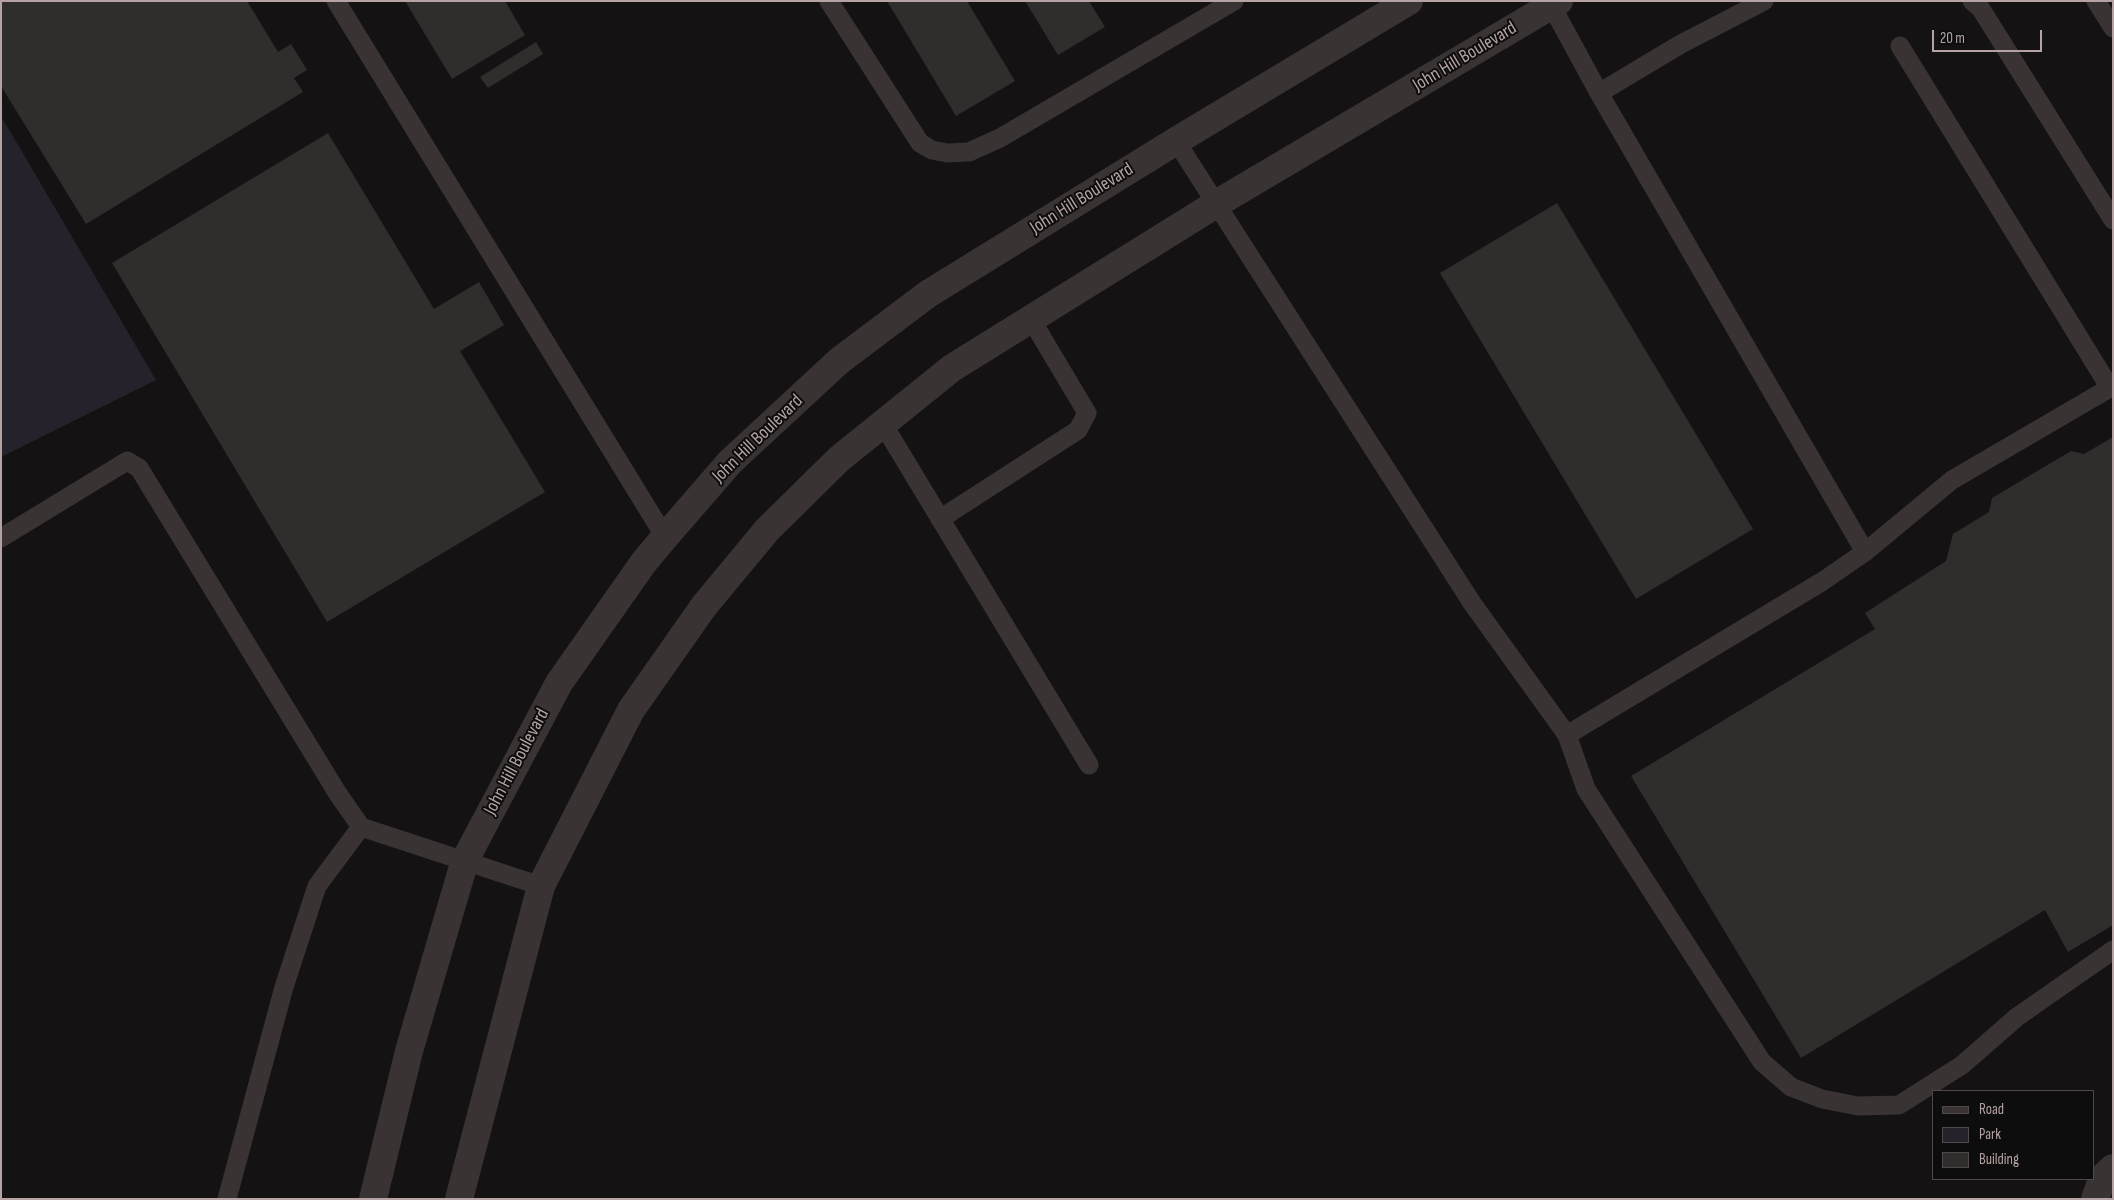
<!DOCTYPE html>
<style>
body{margin:0}
#map{position:relative;width:2114px;height:1200px;overflow:hidden;background:#141212;font-family:"Sofia Sans Condensed",sans-serif}
canvas{display:block}
.frame{position:absolute;inset:0;border:2px solid #b5a3a3;pointer-events:none}
.legend{position:absolute;left:1932px;top:1090px;width:162px;height:90px;box-sizing:border-box;background:#0e0d0d;border:1px solid #514949;margin:0;padding:6px 9px;list-style:none;font-size:15px;color:#b5a3a3}
.legend li{display:flex;align-items:center;gap:10px;height:25px}
.legend b{width:25px;border:1px solid #514949}
.scale{position:absolute;left:1932px;top:30px;width:110px;height:22px;box-sizing:border-box;border:2px solid #b5a3a3;border-top:0;padding-left:6px;font-size:15px;line-height:18px;white-space:nowrap;color:#b5a3a3;-webkit-text-stroke:4px #0e0d0d;paint-order:stroke}
</style>
<div id="map">
<canvas width="2114" height="1200"></canvas>
<div class="frame"></div>
<ul class="legend">
<li><b style="height:6px;background:#393333"></b>Road</li>
<li><b style="height:14px;background:#26222b"></b>Park</li>
<li><b style="height:14px;background:#302e2d"></b>Building</li>
</ul>
<div class="scale">20 m</div>
</div>
<script>
const ctx = document.querySelector('canvas').getContext('2d');
ctx.lineJoin = 'round';
function fill(path, color) { ctx.fillStyle = color; ctx.fill(path, 'evenodd'); }
const toPath = rows => new Path2D(rows.map(r => 'M' + r).join(''));
function trace(path, color, width, dash) { ctx.strokeStyle = color; ctx.lineWidth = width; ctx.lineCap = dash ? 'butt' : 'round'; ctx.setLineDash(dash || []); ctx.stroke(path); }
function drawText(font, color, halo, rows, align = 'center') {
  ctx.font = font + ' "Sofia Sans Condensed",sans-serif'; ctx.lineWidth = 4; ctx.setLineDash([]); ctx.textBaseline = 'middle'; ctx.strokeStyle = halo; ctx.fillStyle = color; for (const [text, x, y, turn = 0] of rows) {
    ctx.save(); ctx.translate(x, y); ctx.rotate((+turn || 0) * Math.PI / 180); ctx.textAlign = isNaN(turn) ? turn : align; if (halo) ctx.strokeText(text, 0, 0); ctx.fillText(text, 0, 0); ctx.restore();
  }
}
const green = toPath([
 [1,116,156,380,1,457]
]);
const building = toPath([
 [1,1,247,1,278,52,291,44,307,70,294,78,303,92,86,224,1,86],
 [405,1,505,1,525,35,452,79],
 [887,1,967,1,1015,81,956,116],
 [1025,1,1089,1,1105,27,1058,55],
 [536,42,543,54,488,88,480,77],
 [328,133,434,309,479,282,504,325,460,351,545,492,327,622,112,263],
 [1557,203,1753,529,1636,599,1440,273],
 [2113,437,2113,925,2068,952,2045,910,1801,1058,1631,776,1875,629,1865,613,1946,561,1953,534,1989,512,1992,498,2071,451,2084,454]
]);
const service = toPath([
 [336,1,665,537],
 [829,1,920,143,932,150,947,153,969,152,1000,138,1234,1],
 [1549,1,1599,93,1681,44,1764,1],
 [1972,1,1981,9,2113,220],
 [2096,1,2113,28],
 [1900,46,2110,388],
 [1599,93,1865,552],
 [1176,141,1472,603,1567,735,1586,789,1762,1062,1791,1087,1822,1099,1858,1106,1899,1105,1962,1065,2017,1017,2113,950],
 [883,424,1089,765],
 [940,519,1078,430,1087,413,1031,319],
 [1,538,127,461,139,468,338,794,361,827,541,886],
 [1567,735,1823,581,1865,552,1952,480,2113,386],
 [227,1199,284,987,317,886,361,827]
]);
const minor = toPath([
 [2095,1199,2103,1177,2113,1168]
]);
const tertiary = toPath([
 [373,1199,409,1051,465,860,559,683,644,562,665,537,730,462,839,361,928,294,1176,141,1409,1],
 [459,1199,541,886,631,710,704,606,767,530,839,459,952,368,1216,204,1559,1]
]);
const streetNames = [
 ["John Hill Boulevard",1465,57,-31],
 ["John Hill Boulevard",1082,199,-32],
 ["John Hill Boulevard",758,439,-44],
 ["John Hill Boulevard",517,762,-62]
];
fill(green, '#26222b');
fill(building, '#302e2d');
trace(service, '#393333', 19);
trace(minor, '#393333', 28);
trace(tertiary, '#393333', 28);
drawText('19px', '#b5a3a3', '#0e0d0d', streetNames);
</script>
